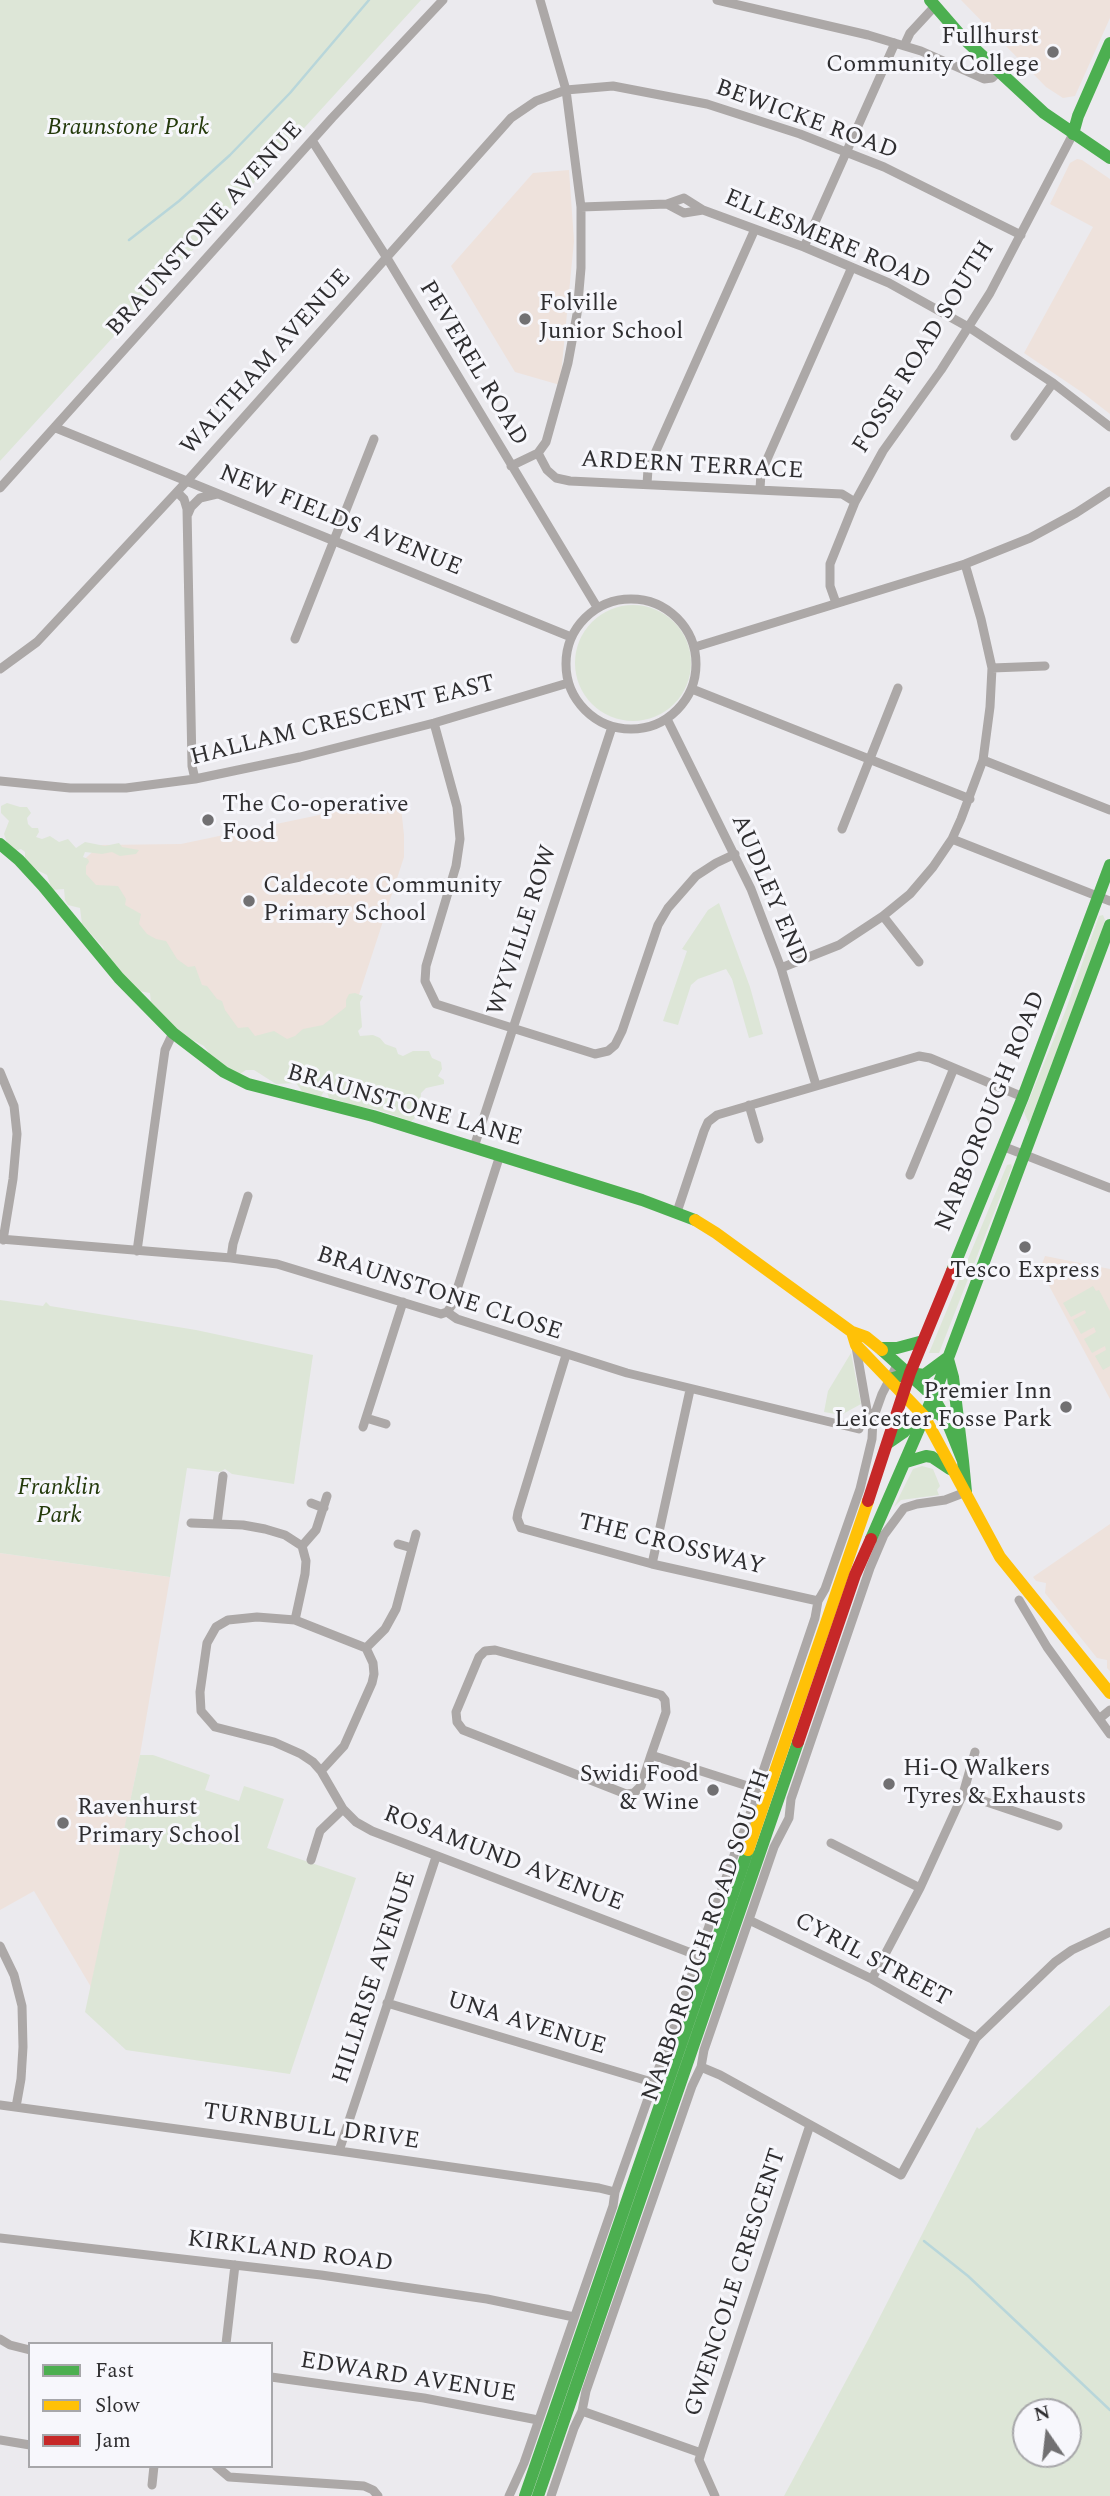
<!DOCTYPE html>
<style>
body{margin:0}
#map{position:relative;width:1110px;height:2496px;overflow:hidden;background:#ebeaee;font-family:Spectral,serif}
canvas{display:block}
.legend{position:absolute;left:28px;top:2342px;width:245px;height:126px;box-sizing:border-box;background:#f7f7fc;border:2px solid #a7a7aa;margin:0;padding:9px 12px;list-style:none;font-size:21px;color:#2f2e30}
.legend li{display:flex;align-items:center;gap:14px;height:35px}
.legend b{width:35px;border:2px solid #a7a7aa}
.north{position:absolute;left:1012px;top:2398px;width:70px;height:70px;box-sizing:border-box;background:#f7f7fc;border:2px solid #a7a7aa;border-radius:50%;rotate:346deg;font-size:19px;font-weight:700;line-height:28px;text-align:center;color:#2f2e30}
.north::after{content:'';display:block;margin:auto;width:24px;height:32px;background:#717072;clip-path:polygon(50% 0,100% 100%,50% 72%,0 100%)}
</style>
<div id="map">
<canvas width="1110" height="2496"></canvas>
<ul class="legend">
<li><b style="height:9px;background:#4caf50"></b>Fast</li>
<li><b style="height:9px;background:#ffc107"></b>Slow</li>
<li><b style="height:9px;background:#c62828"></b>Jam</li>
</ul>
<div class="north">N</div>
</div>
<script>
const ctx = document.querySelector('canvas').getContext('2d');
ctx.lineJoin = 'round';
function fill(path, color) { ctx.fillStyle = color; ctx.fill(path, 'evenodd'); }
const toPath = rows => new Path2D(rows.map(r => 'M' + r).join(''));
function trace(path, color, width, dash) { ctx.strokeStyle = color; ctx.lineWidth = width; ctx.lineCap = dash ? 'butt' : 'round'; ctx.setLineDash(dash || []); ctx.stroke(path); }
function drawText(font, color, halo, rows, align = 'center') {
  ctx.font = font + ' Spectral,serif'; ctx.lineWidth = 6; ctx.setLineDash([]); ctx.textBaseline = 'middle'; ctx.strokeStyle = halo; ctx.fillStyle = color; for (const [text, x, y, turn = 0] of rows) {
    ctx.save(); ctx.translate(x, y); ctx.rotate((+turn || 0) * Math.PI / 180); ctx.textAlign = isNaN(turn) ? turn : align; if (halo) ctx.strokeText(text, 0, 0); ctx.fillText(text, 0, 0); ctx.restore();
  }
}
const education = toPath([
 [961,0,1110,0,1110,18,1075,96,1063,98,1046,87],
 [1077,159,1082,160,1110,179,1110,414,1083,393,1024,353,1093,227,1050,204,1070,163],
 [569,170,574,241,560,385,515,372,451,266,533,173],
 [400,798,404,835,404,857,339,1056,240,1035,76,867,100,845,181,844],
 [1045,1256,1110,1269,1110,1399,1040,1269],
 [1110,1524,1110,1671,1107,1668,1107,1660,1097,1658,1045,1593,1046,1583,1036,1581,1033,1577],
 [0,1553,170,1577,140,1755,91,1987,34,1891,0,1910]
]);
const green = toPath([
 [0,0,421,0,0,461],
 '575 663a58 58 0 1 1 116 0a58 58 0 1 1-116 0Z',
 [7,803,20,807,27,807,31,813,27,818,28,824,32,828,38,828,39,832,36,837,42,839,50,836,59,842,68,839,76,848,85,842,105,846,119,843,122,847,139,850,136,854,120,856,112,852,102,854,85,852,83,857,88,859,89,862,86,866,86,874,96,885,118,886,126,899,125,905,141,914,139,924,147,934,156,939,166,941,177,959,188,967,195,966,202,985,207,986,217,999,222,1001,225,1010,238,1028,248,1027,255,1036,274,1031,287,1039,295,1036,303,1029,323,1025,346,1007,346,1000,349,994,355,993,363,996,360,1002,362,1027,358,1031,360,1036,373,1035,380,1038,385,1044,396,1048,398,1054,403,1056,413,1051,429,1051,432,1058,441,1062,442,1069,438,1076,444,1080,444,1084,426,1088,421,1093,420,1106,414,1109,415,1118,408,1124,402,1118,375,1109,346,1105,344,1102,329,1098,327,1092,331,1090,330,1088,325,1088,322,1095,318,1098,304,1094,296,1083,276,1084,254,1070,246,1070,237,1076,210,1054,204,1046,178,1032,151,1002,150,993,139,991,106,958,103,947,82,924,80,908,68,905,65,900,64,889,52,890,47,875,29,866,25,861,25,852,21,849,15,851,8,846,4,834,9,821,1,813,1,806],
 [719,903,750,987,763,1034,749,1038,732,979,726,969,698,979,691,985,678,1025,663,1021,687,951,682,949,708,910],
 [1103,915,1105,920,1097,945,1029,1124,1024,1112,1065,1012,1099,916],
 [1011,1164,1012,1167,939,1353,929,1353,1007,1165],
 [1093,1286,1096,1291,1099,1290,1110,1311,1110,1366,1103,1370,1095,1356,1106,1350,1105,1346,1092,1353,1084,1339,1096,1332,1094,1327,1081,1334,1073,1320,1086,1313,1085,1310,1071,1317,1063,1303],
 [0,1300,43,1306,46,1302,50,1306,196,1330,313,1355,294,1484,232,1474,225,1469,220,1472,187,1468,170,1577,0,1553],
 [851,1353,861,1404,841,1415,824,1412,828,1391],
 [922,1466,933,1469,940,1486,937,1490,939,1495,901,1500,894,1507,913,1469],
 [140,1755,153,1755,210,1775,205,1790,239,1801,244,1786,284,1799,267,1848,356,1878,290,2074,126,2050,85,2012],
 [1110,2005,1110,2496,784,2496,868,2340,977,2127,979,2129,986,2123],
 [1026,2412,1068,2412,1068,2454,1026,2454]
]);
const stream = toPath([
 [129,240,179,201,230,155,290,93,369,0],
 [924,2241,968,2276,1110,2410]
]);
const street = toPath([
 [717,0,868,35,921,51,984,79,992,78,998,72],
 [904,46,910,33,935,6],
 [313,142,387,258,597,607],
 [667,204,684,198,703,210],
 [581,207,667,204,684,213,703,210,804,247,889,283,970,328,1053,383,1110,427],
 [804,247,895,43],
 [56,428,571,637],
 [1015,436,1053,383],
 [538,453,547,470,556,478,570,481,842,494,855,502],
 [511,466,538,453,546,442,568,363,577,314,581,268,581,207,566,90,540,0],
 [647,484,648,469,755,229],
 [0,488,332,118,443,0],
 [760,489,761,473,852,267],
 [177,492,184,499,187,509,192,766,195,779],
 [188,514,191,507,200,498,217,494],
 '566 664a65 65 0 1 1 130 0a65 65 0 1 1-130 0Z',
 [836,603,830,586,830,564,855,502,883,451,941,370,990,293,1073,134],
 [295,639,374,439],
 [695,647,965,564,1030,538,1076,513,1110,491],
 [992,668,1045,666],
 [0,669,37,642,188,480,511,118,536,101,566,90,613,86,707,104,800,134,884,167,1021,235],
 [692,689,970,799],
 [667,719,751,889,781,968,816,1085],
 [434,723,457,807,460,839,456,866,426,966,425,981,436,1004,595,1054,608,1051,615,1045,622,1031,658,925,668,908,696,876,716,863,735,854],
 [983,760,1110,810],
 [0,781,70,788,126,788,195,779,300,757,434,723,568,683],
 [842,829,898,688],
 [952,839,1110,901],
 [883,916,919,962],
 [781,968,839,945,883,916,910,894,933,867,952,839,961,819,983,760,990,707,992,668,981,619,965,564],
 [0,1072,14,1106,17,1134,13,1179,3,1240],
 [749,1105,759,1139],
 [1002,1146,1110,1188],
 [474,1147,612,727],
 [910,1175,954,1068],
 [677,1212,704,1131,708,1122,717,1115,919,1056,930,1058,1023,1097],
 [0,1239,231,1258,277,1264,441,1314,447,1312,457,1319,627,1373,859,1429],
 [137,1251,165,1050,173,1033],
 [231,1258,233,1244,248,1196],
 [447,1312,452,1305,500,1155],
 [856,1347,867,1410,873,1419],
 [566,1355,518,1512,517,1518,521,1528,652,1564,818,1601],
 [366,1418,386,1424],
 [363,1427,403,1302],
 [311,1503,324,1508],
 [191,1523,243,1525,265,1529,285,1535,302,1546,306,1561,305,1574,295,1620],
 [217,1524,223,1476],
 [398,1544,412,1548],
 [302,1546,316,1530,327,1496],
 [652,1564,690,1390],
 [1019,1600,1047,1647,1110,1734],
 [366,1648,295,1620,257,1617,228,1620,216,1627,207,1643,200,1692,201,1711,215,1727,274,1742,301,1754,313,1762,321,1771,343,1809,356,1822,372,1831,699,1956],
 [1099,1719,1110,1710],
 [651,1755,641,1786,634,1793,626,1794,463,1730,457,1722,456,1712,479,1657,485,1651,495,1650,661,1695,665,1700,666,1712,651,1755,757,1789],
 [321,1771,344,1746,372,1683,374,1674,373,1663,366,1648,385,1629,396,1609,416,1534],
 [963,1794,1058,1826],
 [831,1843,920,1888],
 [311,1860,320,1831,343,1809],
 [749,1920,872,1979,976,2038],
 [0,1946,14,1975,22,2006,23,2047,21,2079,16,2107],
 [872,1979,920,1888,963,1794,975,1752],
 [387,2003,655,2083],
 [701,2067,720,2075,901,2175,976,2038,1055,1962,1072,1950,1110,1932],
 [0,2105,339,2151,599,2188,615,2192],
 [339,2151,436,1857],
 [0,2238,321,2275,487,2299,574,2317],
 [0,2339,10,2345,30,2350],
 [226,2344,235,2265],
 [271,2377,424,2398,538,2420],
 [582,2411,701,2453,810,2125],
 [0,2440,30,2445],
 [701,2453,699,2460,715,2496],
 [216,2466,229,2477,364,2486,373,2490,378,2496],
 [152,2485,154,2466],
 [509,2496,524,2463,613,2206,615,2192,738,1844,747,1825,757,1789,815,1618,818,1601,825,1589,860,1489,872,1439,873,1419,882,1394,897,1365],
 [551,2496,574,2428,582,2411,586,2391,692,2086,701,2067,704,2050,774,1847,789,1818,791,1799,870,1568,884,1535,904,1508,917,1504,945,1500,966,1492]
]);
const fast = toPath([
 [930,0,962,37,1044,113,1110,158],
 [1073,134,1078,116,1110,43],
 [0,844,19,860,43,886,119,978,173,1033,224,1072,248,1084,373,1116,642,1200,695,1220],
 [952,1271,1023,1097,1110,865],
 [880,1348,897,1348,923,1341],
 [882,1350,932,1395,946,1419,963,1461,966,1492],
 [948,1359,953,1377,963,1461],
 [890,1379,910,1373,924,1375,947,1358],
 [888,1443,904,1432,912,1422,924,1416,936,1412,946,1419],
 [906,1462,926,1456,932,1457,950,1469],
 [871,1539,938,1385,1110,925],
 [525,2496,748,1850],
 [538,2496,798,1742]
]);
const slow = toPath([
 [695,1220,716,1233,852,1332,866,1337,882,1350],
 [852,1332,856,1345,924,1416,1000,1557,1110,1693],
 [748,1850,868,1501]
]);
const jam = toPath([
 [868,1501,910,1373,952,1271],
 [798,1742,855,1575,871,1539]
]);
const markers = [
 [1053,52,7,"#717072"],
 [525,319,7,"#717072"],
 [208,820,7,"#717072"],
 [249,901,7,"#717072"],
 [1025,1247,7,"#717072"],
 [1066,1407,7,"#717072"],
 [889,1784,7,"#717072"],
 [713,1790,7,"#717072"],
 [63,1823,7,"#717072"]
];
const poiNames = [
 ["Fullhurst",1039,38,"right"],
 ["Community College",1039,66,"right"],
 ["Folville",539,305],
 ["Junior School",539,333],
 ["The Co-operative",222,806],
 ["Food",222,834],
 ["Caldecote Community",263,887],
 ["Primary School",263,915],
 ["Tesco Express",1025,1272,"center"],
 ["Premier Inn",1052,1393,"right"],
 ["Leicester Fosse Park",1052,1421,"right"],
 ["Hi-Q Walkers",903,1770],
 ["Tyres & Exhausts",903,1798],
 ["Swidi Food",699,1776,"right"],
 ["& Wine",699,1804,"right"],
 ["Ravenhurst",77,1809],
 ["Primary School",77,1837]
];
const streetNames = [
 ["BEWICKE ROAD",806,121,20],
 ["BRAUNSTONE AVENUE",206,230,-48],
 ["ELLESMERE ROAD",827,241,23],
 ["FOSSE ROAD SOUTH",925,348,-58],
 ["WALTHAM AVENUE",267,363,-48],
 ["PEVEREL ROAD",472,364,59],
 ["ARDERN TERRACE",692,467,3],
 ["NEW FIELDS AVENUE",340,522,22],
 ["HALLAM CRESCENT EAST",343,722,-14],
 ["AUDLEY END",768,891,67],
 ["WYVILLE ROW",524,931,-72],
 ["BRAUNSTONE LANE",404,1107,16],
 ["NARBOROUGH ROAD",992,1112,-68],
 ["BRAUNSTONE CLOSE",439,1295,18],
 ["THE CROSSWAY",671,1546,14],
 ["ROSAMUND AVENUE",503,1860,21],
 ["NARBOROUGH ROAD SOUTH",708,1936,-71],
 ["CYRIL STREET",872,1961,28],
 ["HILLRISE AVENUE",376,1978,-72],
 ["UNA AVENUE",526,2025,17],
 ["TURNBULL DRIVE",311,2128,8],
 ["KIRKLAND ROAD",290,2253,7],
 ["GWENCOLE CRESCENT",737,2283,-72],
 ["EDWARD AVENUE",408,2379,9]
];
const parkNames = [
 ["Braunstone Park",128,129],
 ["Franklin",59,1489],
 ["Park",59,1517]
];
fill(education, '#eee2dc');
fill(green, '#dde6d7');
trace(stream, '#b8d6da', 2.5);
trace(street, '#aca8a7', 9);
trace(fast, '#4caf50', 12);
trace(slow, '#ffc107', 12);
trace(jam, '#c62828', 12);
for (const [x, y, r, color] of markers) { const dot = new Path2D(); dot.arc(x, y, r, 0, 2 * Math.PI); ctx.fillStyle = color; ctx.fill(dot); trace(dot, '#f7f7fc', 2.5); }
drawText('24px', '#2f2e30', '#f7f7fc', poiNames, 'left');
drawText('24px', '#2f2e30', '#f7f7fc', streetNames);
drawText('italic 24px', '#243a0b', '#f7f7fc', parkNames);
</script>
